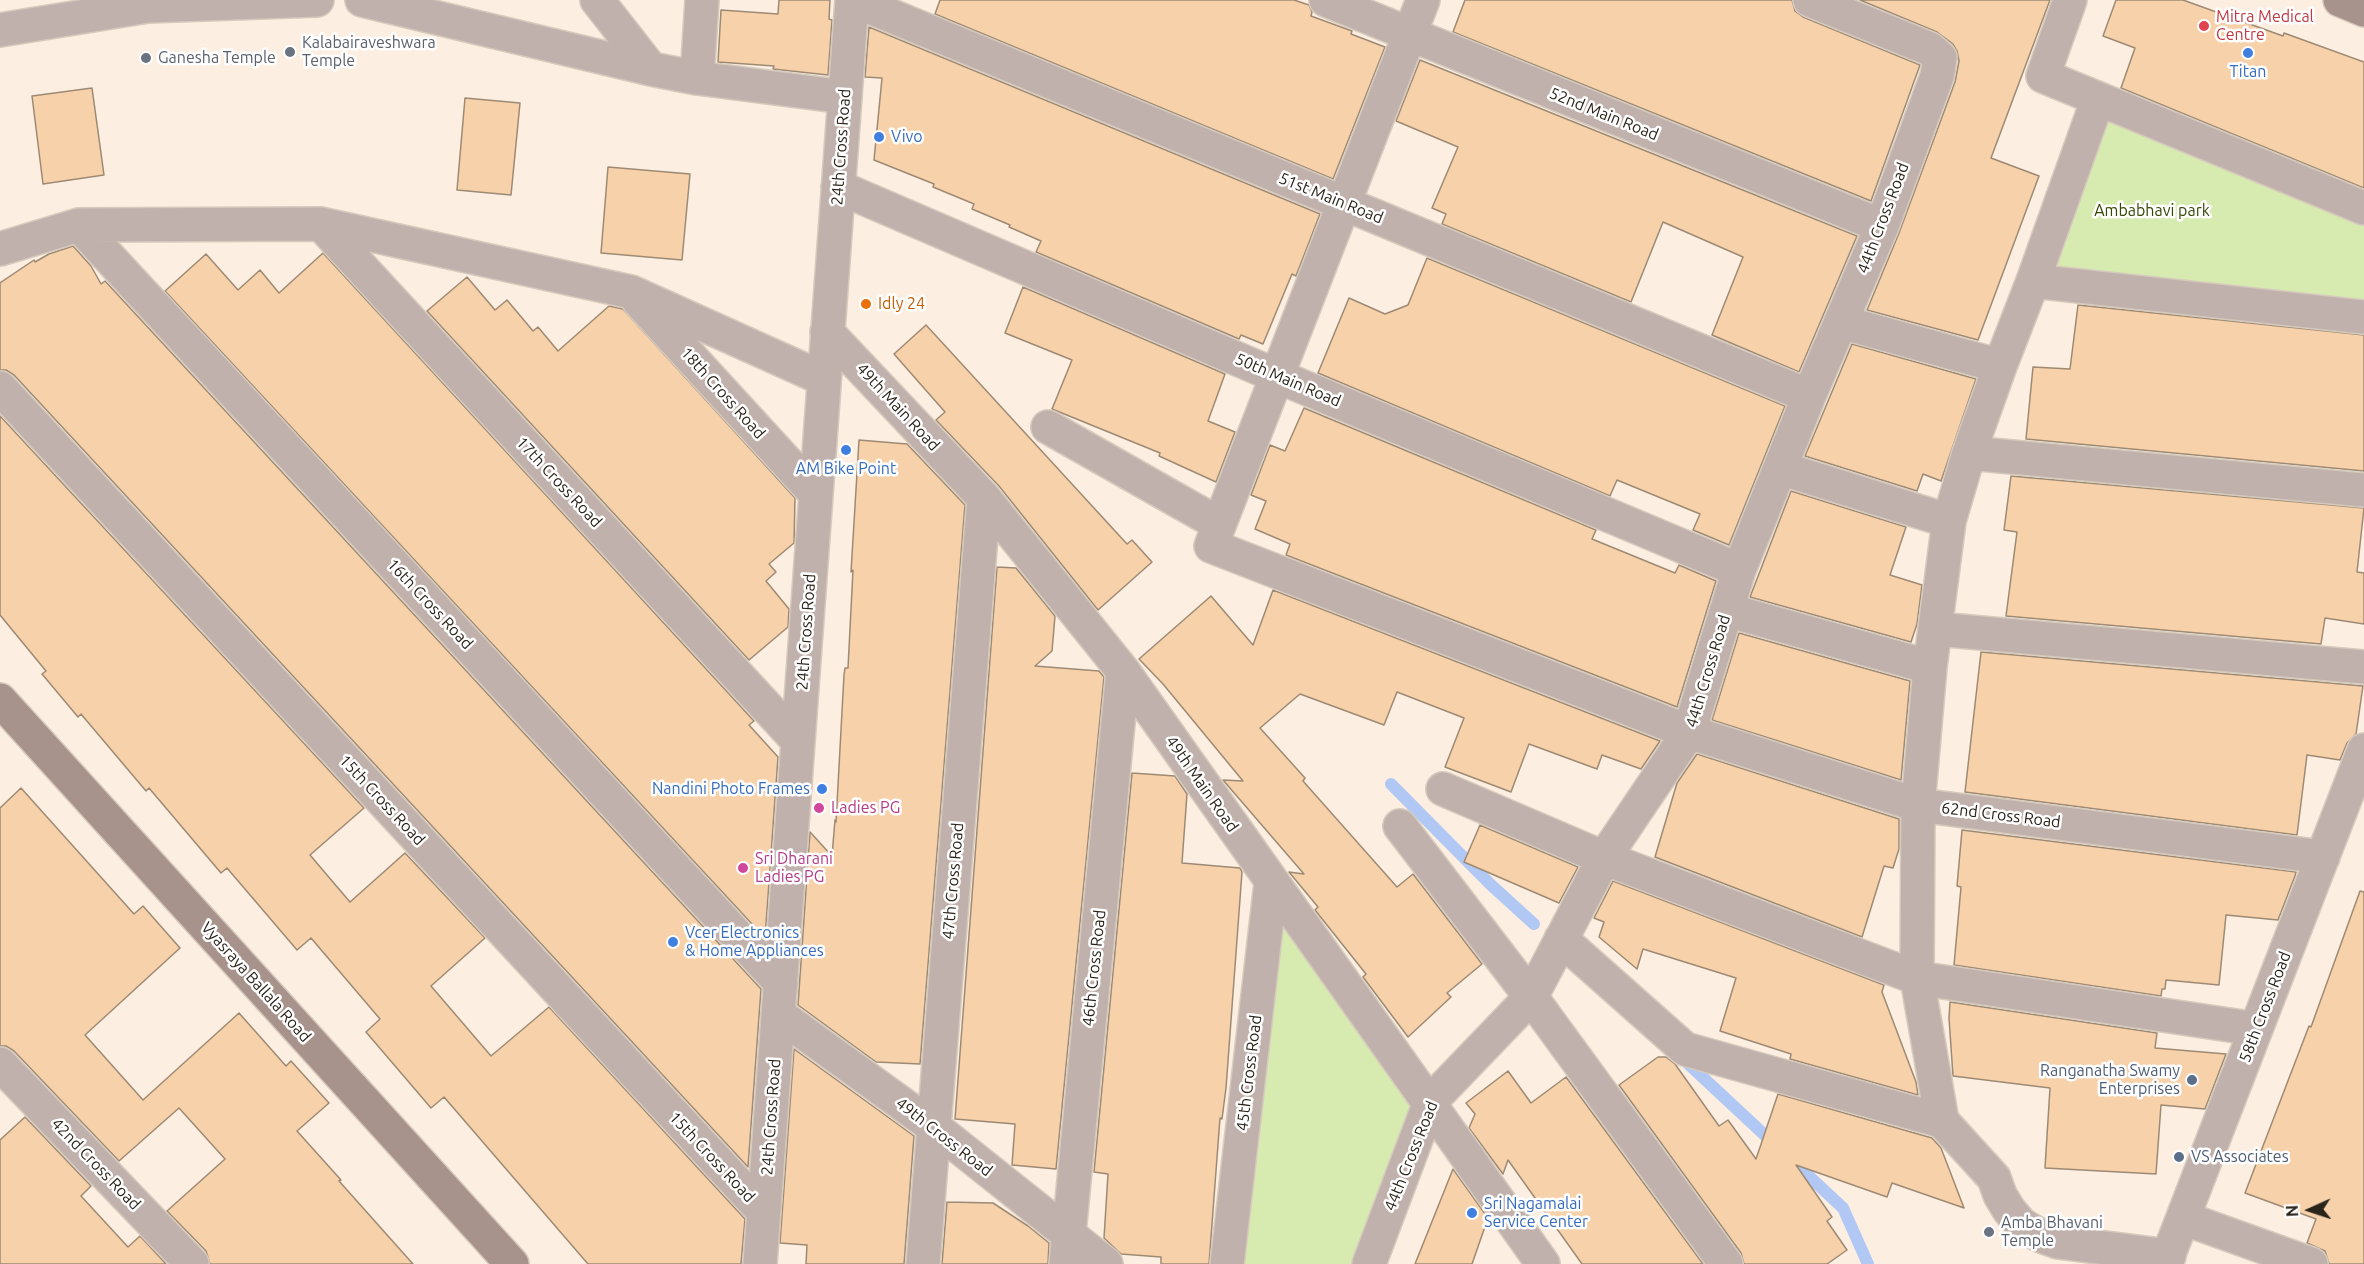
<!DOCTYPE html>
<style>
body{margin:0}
#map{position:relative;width:2364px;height:1264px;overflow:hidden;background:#fcefe1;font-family:Ubuntu,sans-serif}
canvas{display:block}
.north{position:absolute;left:2280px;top:1180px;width:60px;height:60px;-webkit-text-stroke:4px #fff;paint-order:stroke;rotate:267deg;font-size:16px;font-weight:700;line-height:24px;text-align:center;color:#2a231a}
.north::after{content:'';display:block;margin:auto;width:21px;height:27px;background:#2a231a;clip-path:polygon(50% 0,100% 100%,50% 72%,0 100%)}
</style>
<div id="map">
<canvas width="2364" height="1264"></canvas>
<div class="north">N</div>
</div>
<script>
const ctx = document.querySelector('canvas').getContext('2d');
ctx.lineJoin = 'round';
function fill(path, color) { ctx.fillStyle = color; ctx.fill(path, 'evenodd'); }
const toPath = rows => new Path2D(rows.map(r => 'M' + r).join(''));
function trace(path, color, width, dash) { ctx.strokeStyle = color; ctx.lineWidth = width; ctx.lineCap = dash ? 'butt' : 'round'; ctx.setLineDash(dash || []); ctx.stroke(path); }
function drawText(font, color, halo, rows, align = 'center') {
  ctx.font = font + ' Ubuntu,sans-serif'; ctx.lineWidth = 5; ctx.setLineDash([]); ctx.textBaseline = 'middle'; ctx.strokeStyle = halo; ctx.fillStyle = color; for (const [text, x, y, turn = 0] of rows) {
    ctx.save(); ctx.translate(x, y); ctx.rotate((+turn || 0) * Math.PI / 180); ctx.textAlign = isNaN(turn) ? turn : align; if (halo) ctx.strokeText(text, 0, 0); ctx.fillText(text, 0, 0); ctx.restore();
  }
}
const green = toPath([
 [2109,114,2364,219,2364,298,2360,307,2052,275],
 [1276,913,1421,1098,1358,1264,1237,1264]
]);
const stream = toPath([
 [1391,784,1490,884,1534,924],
 [1682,1058,1843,1208,1868,1264]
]);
const building = toPath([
 [779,0,830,0,829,19,832,20,828,75,773,69,774,66,718,62,721,10,778,14,779,0],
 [940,0,1294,0,1309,5,1312,12,1311,16,1352,31,1351,34,1385,47,1333,179,935,14,940,0],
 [1465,0,1792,0,1795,11,1803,17,1920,65,1871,201,1453,32,1465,0],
 [1860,0,2050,0,1991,158,2039,176,1978,340,1867,310,1899,233,1955,82,1959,61,1957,51,1953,44,1937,32,1860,0],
 [2116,0,2183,0,2283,36,2284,33,2364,62,2364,188,2121,88,2135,48,2103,36,2116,0],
 [869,27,1320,214,1296,276,1292,274,1263,344,1241,335,1239,339,1036,252,1041,241,1009,227,1010,225,972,209,974,204,933,187,934,184,874,160,882,78,865,77,869,27],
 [1420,60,1857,236,1799,372,1712,335,1743,257,1663,222,1631,302,1442,224,1446,214,1432,208,1458,147,1396,121,1420,60],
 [92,88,104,175,43,184,32,96,92,88],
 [465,98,520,103,511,195,457,190,465,98],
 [608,167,690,174,682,260,601,253,608,167],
 [73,246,91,266,101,284,105,281,761,989,748,1167,14,375,6,370,0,370,0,283,34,260,35,262,49,254,73,246],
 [323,253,754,721,749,725,778,757,765,938,165,291,206,254,238,290,260,270,279,293,323,253],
 [1427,258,1785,406,1729,545,1693,530,1700,514,1617,480,1610,496,1318,373,1349,298,1385,314,1408,305,1427,258],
 [467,277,495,310,507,300,533,331,538,327,558,351,609,306,623,309,795,498,794,543,769,564,776,572,766,581,789,609,788,627,749,660,427,311,467,277],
 [1023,287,1225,374,1208,421,1235,432,1216,482,1159,456,1160,453,1052,409,1072,360,1005,333,1023,287],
 [2078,305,2364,335,2364,471,2026,439,2033,367,2070,369,2078,305],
 [926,325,1127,544,1132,540,1152,562,1098,610,999,486,936,420,945,412,894,354,926,325],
 [1852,344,1976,379,1941,481,1923,474,1917,491,1805,456,1852,344],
 [1304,408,1596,530,1592,539,1675,573,1679,565,1716,581,1677,707,1286,555,1290,544,1255,529,1266,501,1251,495,1270,445,1285,451,1304,408],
 [0,416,364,808,310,855,350,902,405,853,485,938,431,986,491,1056,549,1007,745,1219,741,1264,588,1264,444,1097,431,1108,366,1032,380,1019,311,938,297,950,227,868,221,873,149,788,146,791,81,714,78,717,42,674,46,671,0,615,0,416],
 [859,440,907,444,965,505,920,1064,876,1062,798,1005,810,832,832,856,835,820,836,822,844,675,845,668,848,668,853,570,851,572,859,440],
 [2011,476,2364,508,2357,572,2364,573,2364,624,2325,618,2321,644,2006,616,2017,532,2004,530,2011,476],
 [1791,491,1906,527,1890,575,1922,585,1917,624,1911,642,1750,597,1791,491],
 [997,567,1016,568,1055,616,1052,651,1035,666,1099,671,1104,677,1056,1169,1012,1165,1015,1124,955,1119,997,567],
 [1273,590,1660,741,1641,769,1602,755,1597,769,1529,744,1511,792,1445,767,1464,718,1397,692,1384,725,1300,694,1260,728,1305,778,1303,781,1397,887,1413,874,1482,964,1447,993,1451,997,1408,1037,1363,977,1366,974,1315,910,1318,907,1289,872,1304,874,1223,780,1243,781,1163,684,1139,659,1211,596,1253,645,1273,590],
 [1739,633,1910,681,1901,780,1712,720,1739,633],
 [1981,652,2363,686,2356,734,2347,743,2340,760,2307,755,2297,835,1965,792,1981,652],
 [1697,754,1899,819,1899,849,1893,868,1884,866,1862,937,1655,857,1677,783,1697,754],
 [1132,773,1175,776,1187,794,1182,863,1240,868,1242,872,1226,1088,1222,1119,1220,1118,1209,1264,1161,1264,1161,1257,1121,1254,1104,1238,1108,1174,1094,1172,1132,773],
 [21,788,134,914,143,906,180,948,85,1035,143,1100,239,1013,286,1066,291,1061,329,1103,297,1131,341,1180,339,1181,413,1264,210,1264,206,1251,167,1211,225,1159,179,1108,119,1161,14,1051,6,1046,0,1046,0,808,21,788],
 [1480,825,1578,867,1559,903,1464,862,1480,825],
 [1962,830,2296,872,2295,876,2278,920,2226,915,2219,985,2166,980,2165,989,2162,989,2161,996,1954,965,1961,887,1957,886,1962,830],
 [1613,881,1884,985,1882,992,1916,1082,1918,1095,1790,1059,1791,1054,1720,1031,1736,978,1643,949,1637,969,1599,937,1604,922,1594,918,1613,881],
 [2360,891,2364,892,2364,1264,2329,1264,2325,1251,2307,1243,2316,1219,2245,1193,2309,1026,2311,1027,2360,891],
 [1950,1002,2157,1033,2155,1048,2226,1054,2205,1109,2161,1105,2156,1174,2045,1168,2050,1088,1953,1076,1949,1018,1950,1002],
 [794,1049,914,1136,904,1264,806,1264,807,1245,780,1243,794,1049],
 [1658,1057,1666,1057,1675,1064,1719,1126,1728,1120,1756,1159,1778,1094,1932,1138,1941,1148,1964,1208,1892,1183,1887,1197,1796,1165,1832,1217,1827,1221,1847,1250,1827,1264,1744,1264,1741,1253,1619,1085,1658,1057],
 [1508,1071,1531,1103,1566,1077,1703,1264,1582,1264,1508,1160,1503,1174,1469,1128,1475,1114,1466,1103,1508,1071],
 [25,1117,91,1186,81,1196,128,1247,140,1236,166,1264,0,1264,0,1140,25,1117],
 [1453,1169,1488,1218,1472,1264,1415,1264,1453,1169],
 [947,1202,993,1203,1028,1226,1049,1243,1048,1264,942,1264,947,1202]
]);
const street = toPath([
 [362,0,651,69,697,78,845,97],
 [597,0,651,69],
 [853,0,1809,396],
 [1326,0,1882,226],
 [1423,0,1211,546,1689,732,1918,805,2323,857],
 [2070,0,2043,76,2364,208],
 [0,30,148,6,317,0],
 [697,78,702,0],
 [2098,99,2033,281,2000,366,1969,453,1949,521,1930,667,1918,805,1917,978,1942,1121,1994,1178,2000,1195,2009,1210,2021,1224,2039,1235,2058,1242,2169,1256],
 [838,187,1277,376,1739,570],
 [321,224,798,741],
 [79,225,781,983],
 [0,249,79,225,321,224,631,292,824,379],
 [2033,281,2364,317],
 [639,301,816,494],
 [1841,322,2000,366],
 [827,332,984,498,1123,671,1543,1264],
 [0,388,764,1212],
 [1048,427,1219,524],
 [1969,453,2364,490],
 [1780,468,1949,521],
 [1727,610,1930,667],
 [1936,629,2364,667],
 [1443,789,1604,858,1917,978,2256,1029],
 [1400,826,1531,997,1726,1264],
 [1561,939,1685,1049,1942,1121],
 [778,1014,934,1127,1106,1264],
 [0,1064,192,1264],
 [2183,1218,2311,1264],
 [760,1264,852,0],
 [923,1264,984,498],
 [1066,1264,1123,671],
 [1227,1264,1271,883],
 [1369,1264,1430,1102,1531,997,1604,858,1689,732,1739,570,1809,396,1882,226,1937,76,1940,58,1930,49,1810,0],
 [2165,1264,2364,750]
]);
const secondary = toPath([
 [2340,0,2364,10],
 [0,700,512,1264]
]);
const markers = [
 [2204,26,6,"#e0444e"],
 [290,52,6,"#6b7280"],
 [2248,53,6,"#3f7fe0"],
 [146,58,6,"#6b7280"],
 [879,137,6,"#3f7fe0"],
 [866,304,6,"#e8710a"],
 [846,450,6,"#3f7fe0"],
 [822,789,6,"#3f7fe0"],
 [819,808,6,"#d1479c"],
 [743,868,6,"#d1479c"],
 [673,942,6,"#3f7fe0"],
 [2192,1080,6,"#5c6f8a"],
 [2179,1157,6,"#5c6f8a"],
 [1472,1213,6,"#3f7fe0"],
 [1989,1232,6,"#6b7280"]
];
const healthNames = [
 ["Mitra Medical",2216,17],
 ["Centre",2216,35]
];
const worshipNames = [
 ["Kalabairaveshwara",302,43],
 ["Temple",302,61],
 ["Ganesha Temple",158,58],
 ["Amba Bhavani",2001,1223],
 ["Temple",2001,1241]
];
const shopNames = [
 ["Titan",2248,72,"center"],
 ["Vivo",891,137],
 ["AM Bike Point",846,469,"center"],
 ["Nandini Photo Frames",810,789,"right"],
 ["Vcer Electronics",685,933],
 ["& Home Appliances",685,951],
 ["Sri Nagamalai",1484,1204],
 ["Service Center",1484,1222]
];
const streetNames = [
 ["52nd Main Road",1604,114,22],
 ["24th Cross Road",841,147,-86],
 ["51st Main Road",1331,198,22],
 ["44th Cross Road",1883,218,-69],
 ["50th Main Road",1288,380,23],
 ["18th Cross Road",723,393,48],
 ["49th Main Road",898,407,47],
 ["17th Cross Road",559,482,47],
 ["16th Cross Road",430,604,47],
 ["24th Cross Road",806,632,-86],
 ["44th Cross Road",1708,671,-73],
 ["49th Main Road",1202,784,55],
 ["15th Cross Road",382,800,47],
 ["62nd Cross Road",2001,815,7],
 ["47th Cross Road",953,881,-85],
 ["46th Cross Road",1094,968,-84],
 ["Vyasraya Ballala Road",256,982,48],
 ["58th Cross Road",2265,1007,-69],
 ["45th Cross Road",1249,1073,-83],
 ["24th Cross Road",771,1117,-86],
 ["49th Cross Road",944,1137,38],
 ["44th Cross Road",1411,1156,-68],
 ["15th Cross Road",712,1157,47],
 ["42nd Cross Road",96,1164,46]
];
const parkNames = [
 ["Ambabhavi park",2152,211]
];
const foodNames = [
 ["Idly 24",878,304]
];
const hotelNames = [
 ["Ladies PG",831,808],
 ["Sri Dharani",755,859],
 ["Ladies PG",755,877]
];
const serviceNames = [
 ["Ranganatha Swamy",2180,1071],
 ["Enterprises",2180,1089],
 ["VS Associates",2191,1157,"left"]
];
fill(green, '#d7eab0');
trace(stream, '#b1c8f4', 12);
fill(building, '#f6d1a9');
trace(building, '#9e8a74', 1.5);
trace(street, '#d6cabd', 36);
trace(secondary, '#d6cabd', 36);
trace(street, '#c0b1ad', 33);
trace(secondary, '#a7928c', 33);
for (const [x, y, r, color] of markers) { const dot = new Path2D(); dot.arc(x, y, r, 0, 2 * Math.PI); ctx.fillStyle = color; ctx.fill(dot); trace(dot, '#fff', 2); }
drawText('16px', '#be3a42', '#fff', healthNames, 'left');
drawText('16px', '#5b616d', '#fff', worshipNames, 'left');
drawText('16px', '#366cbe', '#fff', shopNames, 'left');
drawText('16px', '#2a231a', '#fff', streetNames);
drawText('16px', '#374505', '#fff', parkNames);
drawText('16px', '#c56008', '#fff', foodNames, 'left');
drawText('16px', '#b23c85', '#fff', hotelNames, 'left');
drawText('16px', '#4e5e75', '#fff', serviceNames, 'right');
</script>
